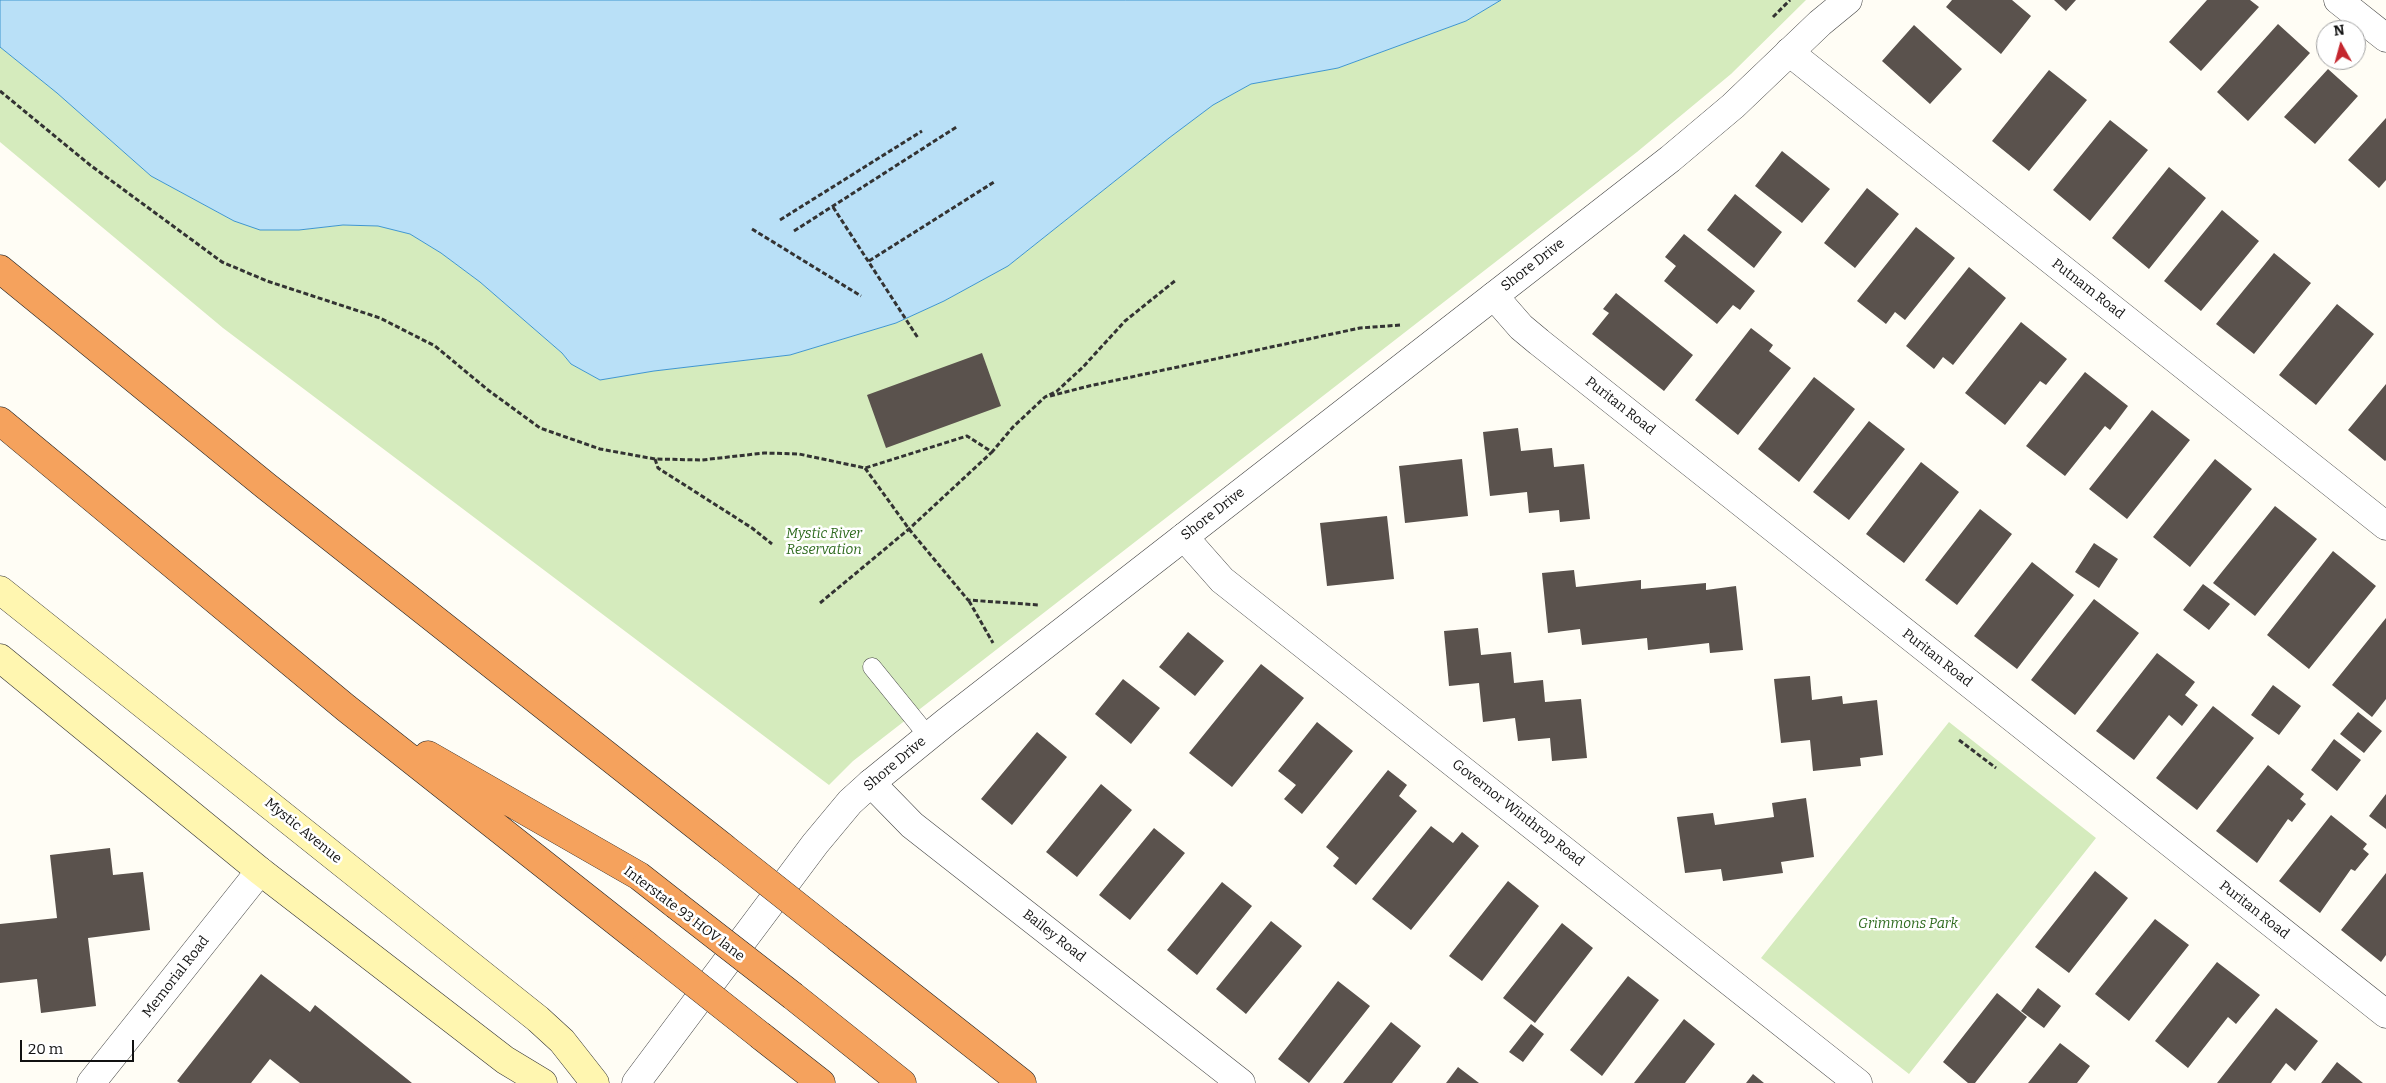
<!DOCTYPE html>
<style>
body{margin:0}
#map{position:relative;width:2386px;height:1083px;overflow:hidden;background:#fffdf5;font-family:Bitter,serif}
canvas{display:block}
.north{position:absolute;left:2316px;top:20px;width:50px;height:50px;box-sizing:border-box;background:#fff;border:1px solid #a0a0a0;border-radius:50%;rotate:353deg;font-size:14px;font-weight:700;line-height:20px;text-align:center;color:#111}
.north::after{content:'';display:block;margin:auto;width:18px;height:22px;background:#c4262e;clip-path:polygon(50% 0,100% 100%,50% 72%,0 100%)}
.scale{position:absolute;left:20px;top:1040px;width:114px;height:22px;box-sizing:border-box;border:2px solid #111;border-top:0;padding-left:6px;font-size:15px;line-height:18px;white-space:nowrap;color:#111;-webkit-text-stroke:4px #fff;paint-order:stroke}
</style>
<div id="map">
<canvas width="2386" height="1083"></canvas>
<div class="north">N</div>
<div class="scale">20 m</div>
</div>
<script>
const ctx = document.querySelector('canvas').getContext('2d');
ctx.lineJoin = 'round';
function fill(path, color) { ctx.fillStyle = color; ctx.fill(path, 'evenodd'); }
const toPath = rows => new Path2D(rows.map(r => 'M' + r).join(''));
function trace(path, color, width, dash) { ctx.strokeStyle = color; ctx.lineWidth = width; ctx.lineCap = dash ? 'butt' : 'round'; ctx.setLineDash(dash || []); ctx.stroke(path); }
function drawText(font, color, halo, rows, align = 'center') {
  ctx.font = font + ' Bitter,serif'; ctx.lineWidth = 5; ctx.setLineDash([]); ctx.textBaseline = 'middle'; ctx.strokeStyle = halo; ctx.fillStyle = color; for (const [text, x, y, turn = 0] of rows) {
    ctx.save(); ctx.translate(x, y); ctx.rotate((+turn || 0) * Math.PI / 180); ctx.textAlign = isNaN(turn) ? turn : align; if (halo) ctx.strokeText(text, 0, 0); ctx.fillText(text, 0, 0); ctx.restore();
  }
}
const green = toPath([
 [1501,0,1806,0,1731,74,1637,152,853,761,829,785,223,328,0,142,0,47,57,93,151,176,234,221,299,230,343,225,378,226,410,234,441,253,480,282,562,353,571,364,600,380,654,371,790,355,896,323,944,301,1008,266,1169,138,1213,105,1251,84,1338,68,1466,21],
 [1949,722,2096,838,1909,1074,1761,958]
]);
const water = toPath([
 [0,0,1501,0,1466,21,1338,68,1251,84,1213,105,1169,138,1008,266,944,301,896,323,790,355,654,371,600,380,571,364,562,353,480,282,441,253,410,234,378,226,343,225,299,230,260,230,234,221,151,176,57,93,0,47,0,0]
]);
const building = toPath([
 [1952,0,2012,0,2031,16,2001,54,1946,7],
 [2054,0,2076,0,2066,11],
 [2207,0,2250,0,2259,7,2201,71,2169,42],
 [2278,24,2310,53,2248,121,2217,92],
 [1914,25,1962,69,1930,104,1882,61],
 [2328,69,2358,96,2315,144,2284,117],
 [2049,70,2087,100,2029,171,1992,141],
 [2386,118,2386,180,2379,188,2348,160],
 [2110,120,2148,150,2090,221,2053,190],
 [1782,151,1830,189,1802,223,1755,186],
 [2169,167,2206,198,2149,269,2112,238],
 [1867,188,1899,214,1855,268,1824,243],
 [1735,194,1782,232,1754,268,1707,230],
 [2222,210,2259,241,2201,311,2164,281],
 [1916,227,1955,258,1905,320,1895,312,1886,324,1857,301],
 [1684,234,1755,291,1740,310,1733,305,1717,324,1664,281,1676,266,1665,257],
 [2274,253,2311,283,2254,354,2216,324],
 [1969,267,2006,298,1953,365,1943,357,1934,369,1906,346],
 [1616,293,1693,355,1664,391,1592,334,1609,313,1603,309],
 [2337,304,2374,334,2316,405,2279,375],
 [2021,322,2067,359,2046,385,2040,381,2005,425,1965,393],
 [1751,328,1773,345,1769,351,1791,368,1738,435,1695,400],
 [982,353,1001,406,886,448,867,395],
 [2085,372,2128,406,2110,430,2105,426,2065,476,2026,446],
 [1814,377,1855,409,1799,482,1758,449],
 [2386,384,2386,460,2385,461,2348,430],
 [2152,410,2190,440,2127,519,2089,489],
 [1869,421,1905,449,1849,520,1813,492],
 [1518,428,1521,451,1552,448,1554,467,1584,464,1590,519,1560,522,1559,510,1529,513,1527,492,1490,496,1483,432],
 [1462,459,1468,516,1405,523,1399,466],
 [2215,459,2252,489,2190,567,2153,537],
 [1921,462,1959,492,1904,563,1866,534],
 [2275,506,2317,539,2255,616,2213,583],
 [1980,509,2012,534,1957,605,1925,580],
 [1387,516,1394,579,1327,586,1320,523],
 [2094,543,2118,559,2099,588,2075,572],
 [2333,551,2376,586,2309,669,2267,635],
 [2032,562,2074,595,2017,669,1974,636],
 [1574,570,1576,587,1641,580,1641,589,1706,583,1706,590,1736,586,1743,650,1710,653,1709,643,1648,650,1647,638,1582,645,1580,629,1548,633,1542,573],
 [2203,584,2230,604,2209,630,2183,610],
 [2094,599,2139,633,2075,715,2031,680],
 [2386,618,2386,699,2372,717,2332,685],
 [1478,628,1481,655,1511,652,1514,683,1543,680,1545,702,1581,699,1587,758,1552,761,1550,738,1518,741,1515,718,1483,722,1479,683,1449,686,1444,631],
 [1188,632,1224,661,1195,696,1159,667],
 [2157,653,2195,682,2185,695,2198,705,2182,726,2169,715,2134,760,2096,731],
 [1261,664,1304,698,1232,787,1189,753],
 [1810,676,1812,700,1842,696,1843,704,1877,700,1883,755,1860,758,1861,766,1813,771,1810,740,1781,743,1774,679],
 [1123,679,1160,708,1131,744,1095,714],
 [2273,685,2301,706,2279,735,2251,715],
 [2213,706,2254,738,2197,810,2156,778],
 [2358,712,2382,731,2364,753,2340,734],
 [1317,722,1353,751,1302,814,1284,799,1296,785,1278,771],
 [1037,732,1067,757,1012,825,981,799],
 [2334,739,2361,760,2337,791,2311,770],
 [2268,765,2304,794,2300,799,2306,804,2292,822,2288,819,2257,863,2216,831],
 [1388,770,1407,785,1399,796,1417,811,1356,885,1333,866,1339,858,1326,847],
 [1101,784,1132,810,1077,877,1046,852],
 [2386,794,2386,829,2369,816],
 [1806,798,1814,857,1781,862,1783,873,1723,881,1721,869,1685,873,1677,817,1713,813,1715,825,1774,817,1772,803],
 [2331,815,2367,844,2363,849,2369,854,2355,871,2351,869,2320,913,2279,881],
 [1431,826,1453,843,1462,832,1479,846,1411,930,1372,899],
 [1154,828,1185,853,1130,920,1099,895],
 [110,848,113,875,143,872,150,930,88,938,96,1006,41,1013,37,979,0,983,0,924,57,918,50,855],
 [2095,871,2128,898,2069,973,2035,947],
 [2386,873,2386,955,2381,962,2341,930],
 [1508,881,1539,906,1482,981,1449,956],
 [1222,882,1252,906,1197,975,1167,950],
 [2155,919,2189,945,2129,1021,2095,994],
 [1271,921,1302,946,1246,1014,1216,989],
 [1562,923,1593,948,1535,1023,1503,998],
 [2217,962,2260,995,2236,1024,2228,1017,2188,1068,2155,1041],
 [261,974,310,1012,315,1005,412,1083,300,1083,270,1059,251,1083,180,1083,177,1081],
 [1628,976,1659,1000,1602,1076,1570,1050],
 [1338,981,1370,1006,1309,1083,1278,1059],
 [2038,988,2061,1006,2044,1028,2021,1011],
 [1997,993,2027,1017,1975,1083,1968,1083,1943,1062],
 [2276,1008,2318,1041,2295,1071,2286,1063,2271,1083,2217,1083],
 [1684,1019,1715,1044,1685,1083,1634,1083],
 [1391,1022,1421,1046,1392,1083,1343,1083],
 [1531,1024,1544,1034,1523,1062,1509,1052],
 [2060,1043,2090,1066,2077,1083,2028,1083],
 [2337,1062,2363,1083,2321,1083],
 [1458,1067,1479,1083,1446,1083],
 [1753,1074,1764,1083,1746,1083]
]);
const path = toPath([
 [1773,17,1790,0],
 [0,91,90,165,222,262,267,281,380,318,435,346,488,390,540,428,600,449,655,459,702,460,764,453,799,454,865,468,967,436,992,452,1013,427,1045,397,1057,391,1083,367,1125,321,1176,280],
 [833,207,918,338],
 [780,220,922,131],
 [752,229,861,296],
 [794,231,958,126],
 [869,261,994,182],
 [1050,396,1089,386,1360,328,1401,325],
 [655,459,658,468,752,528,772,544],
 [865,468,909,529,968,600,1039,605],
 [969,601,993,643],
 [820,603,909,529,992,452],
 [1959,740,1996,768]
]);
const service = toPath([
 [872,667,928,736]
]);
const minor = toPath([
 [2338,0,2386,38],
 [1789,52,2386,526],
 [1494,296,1521,327,1539,342,2386,1014],
 [1184,537,1222,580,1858,1083],
 [871,783,912,825,1241,1083],
 [91,1083,260,871]
]);
const tertiary = toPath([
 [636,1083,815,844,850,802,871,783,946,722,1670,159,1733,106,1820,23,1848,0]
]);
const secondary = toPath([
 [0,590,538,1019,562,1041,595,1083],
 [0,658,260,871,505,1060,543,1083]
]);
const motorway = toPath([
 [0,269,266,486,723,847],
 [0,421,346,708,646,945],
 [428,755,639,876,676,905],
 [838,938,1022,1083],
 [793,996,902,1083],
 [761,1036,821,1083]
]);
const motorwayBridge = toPath([
 [723,847,838,938],
 [676,905,793,996],
 [646,945,761,1036]
]);
const streetNames = [
 ["Shore Drive",1533,265,-38],
 ["Putnam Road",2088,289,38],
 ["Puritan Road",1620,406,38],
 ["Shore Drive",1213,514,-38],
 ["Puritan Road",1937,658,38],
 ["Shore Drive",895,764,-40],
 ["Governor Winthrop Road",1518,813,38],
 ["Mystic Avenue",303,831,39],
 ["Puritan Road",2254,910,38],
 ["Interstate 93 HOV lane",684,914,37],
 ["Bailey Road",1054,936,38],
 ["Memorial Road",176,977,-52]
];
const parkNames = [
 ["Mystic River",824,534],
 ["Reservation",824,550],
 ["Grimmons Park",1908,924]
];
fill(green, '#d5ebbd');
fill(water, '#b9e0f7');
trace(water, '#3f96cf', 1);
fill(building, '#5a524d');
trace(service, '#444', 19);
trace(minor, '#444', 29);
trace(tertiary, '#444', 29);
trace(secondary, '#333', 29);
trace(motorway, '#222', 29);
trace(path, '#333', 3, [5, 2.5]);
trace(service, '#fff', 18);
trace(minor, '#fff', 28);
trace(tertiary, '#fff', 28);
trace(secondary, '#fff6b0', 28);
trace(motorway, '#f5a25d', 28);
trace(motorwayBridge, '#222', 29, []);
trace(motorwayBridge, '#f5a25d', 28);
drawText('14px', '#111', '#fff', streetNames);
drawText('italic 14px', '#2f6b1f', '#fff', parkNames);
</script>
